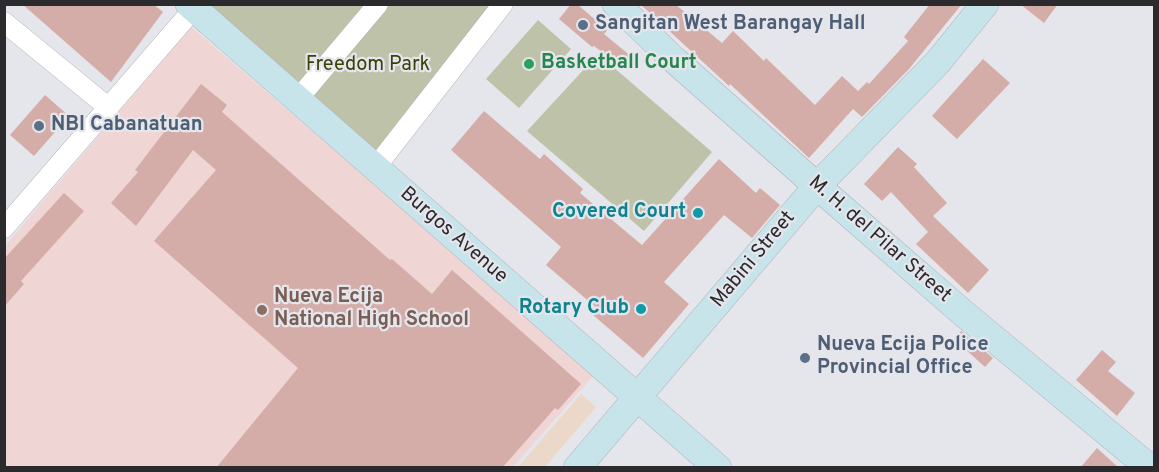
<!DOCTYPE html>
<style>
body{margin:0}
#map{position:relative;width:1159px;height:472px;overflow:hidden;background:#e5e5ec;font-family:Overpass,sans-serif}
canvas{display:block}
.frame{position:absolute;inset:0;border:6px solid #2b2b2e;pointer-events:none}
</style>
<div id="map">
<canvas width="1159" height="472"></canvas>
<div class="frame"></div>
</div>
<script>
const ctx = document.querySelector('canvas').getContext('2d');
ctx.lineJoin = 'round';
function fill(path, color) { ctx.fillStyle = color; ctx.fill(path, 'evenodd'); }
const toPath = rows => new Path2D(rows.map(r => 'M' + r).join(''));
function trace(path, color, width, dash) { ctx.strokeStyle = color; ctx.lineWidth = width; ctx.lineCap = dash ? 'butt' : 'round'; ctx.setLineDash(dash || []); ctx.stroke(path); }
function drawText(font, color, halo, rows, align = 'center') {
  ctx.font = font + ' Overpass,sans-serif'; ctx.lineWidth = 4.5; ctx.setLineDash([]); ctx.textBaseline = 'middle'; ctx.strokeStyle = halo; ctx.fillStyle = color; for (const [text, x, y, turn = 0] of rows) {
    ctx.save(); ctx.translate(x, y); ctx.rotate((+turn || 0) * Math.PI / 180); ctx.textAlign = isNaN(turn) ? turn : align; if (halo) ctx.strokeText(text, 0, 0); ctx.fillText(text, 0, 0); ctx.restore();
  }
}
const commercial = toPath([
 [581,394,596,407,545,467,518,467]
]);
const education = toPath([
 [191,27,595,374,513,467,5,468,5,246]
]);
const green = toPath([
 [205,5,497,5,376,153],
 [538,20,571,49,519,108,486,79],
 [598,54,712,152,644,231,527,131]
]);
const building = toPath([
 [22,4,153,4,163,12,111,82],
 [571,4,577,4,607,30,604,34,632,57,623,68,594,46,592,47,559,19],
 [640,4,675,4,722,43,733,31,764,61,766,58,815,105,842,76,858,91,867,82,869,84,908,41,904,37,930,4,962,4,909,69,862,117,853,109,809,158,730,84,729,86],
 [1020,4,1058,4,1044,23],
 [983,59,1010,83,957,139,932,116],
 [201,84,227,105,222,112,390,260,392,259,432,294,452,270,581,384,558,410,555,408,502,468,216,468,298,368,154,241,216,170,193,150,136,226,111,203,138,172,135,170],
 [45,95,69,116,34,156,10,135],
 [484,111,540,159,544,154,583,189,580,193,642,245,719,159,756,193,760,188,780,205,752,238,724,215,664,282,689,304,643,358,593,315,598,309,546,265,561,247,451,150],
 [898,147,917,164,914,167,947,203,933,216,989,270,968,293,916,244,928,232,891,192,882,201,864,184],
 [64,193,84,211,21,281,24,284,4,307,4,259],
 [961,331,993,358,985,367,954,339],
 [1102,350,1116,362,1108,371,1135,393,1117,416,1076,380],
 [1097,448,1119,468,1080,468]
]);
const street = toPath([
 [4,22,109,108],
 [297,100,378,4],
 [375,168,503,4],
 [4,228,190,13]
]);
const secondary = toPath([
 [189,4,718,468],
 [616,4,672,58,817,186,963,313,1150,468],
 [577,468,817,186,938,62,985,4]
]);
const markers = [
 [583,25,6,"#5c6f8a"],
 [529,64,6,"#2e9e5b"],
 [39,126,6,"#5c6f8a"],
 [698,213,6,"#0f9aa8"],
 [641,309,6,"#0f9aa8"],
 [262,310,6,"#8d6e63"],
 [805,358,6,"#5c6f8a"]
];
const serviceNames = [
 ["Sangitan West Barangay Hall",595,25],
 ["NBI Cabanatuan",51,126],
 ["Nueva Ecija Police",817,346],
 ["Provincial Office",817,369]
];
const leisureNames = [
 ["Basketball Court",541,64]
];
const parkNames = [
 ["Freedom Park",368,66]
];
const cultureNames = [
 ["Covered Court",686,213],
 ["Rotary Club",629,309]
];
const streetNames = [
 ["Burgos Avenue",453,236,41],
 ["M. H. del Pilar Street",879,240,41],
 ["Mabini Street",754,260,-50]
];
const educationNames = [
 ["Nueva Ecija",274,298],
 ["National High School",274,321]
];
fill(commercial, '#ecd8c9');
fill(education, '#f0d5d5');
fill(green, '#bdc2a8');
fill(building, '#d5ada8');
trace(street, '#afafb6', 21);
trace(secondary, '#afafb6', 28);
trace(street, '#fff', 20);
trace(secondary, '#c8e4eb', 27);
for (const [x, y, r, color] of markers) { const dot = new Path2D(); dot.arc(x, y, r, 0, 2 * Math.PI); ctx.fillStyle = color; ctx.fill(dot); trace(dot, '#e5e5ec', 2); }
drawText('bold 20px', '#4e5e75', '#e5e5ec', serviceNames, 'left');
drawText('bold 20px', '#27864d', '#e5e5ec', leisureNames, 'left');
drawText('20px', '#3b4106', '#e5e5ec', parkNames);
drawText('bold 20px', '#0d838f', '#e5e5ec', cultureNames, 'right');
drawText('20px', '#2b2b2e', '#e5e5ec', streetNames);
drawText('bold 20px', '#785e54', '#e5e5ec', educationNames, 'left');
</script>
